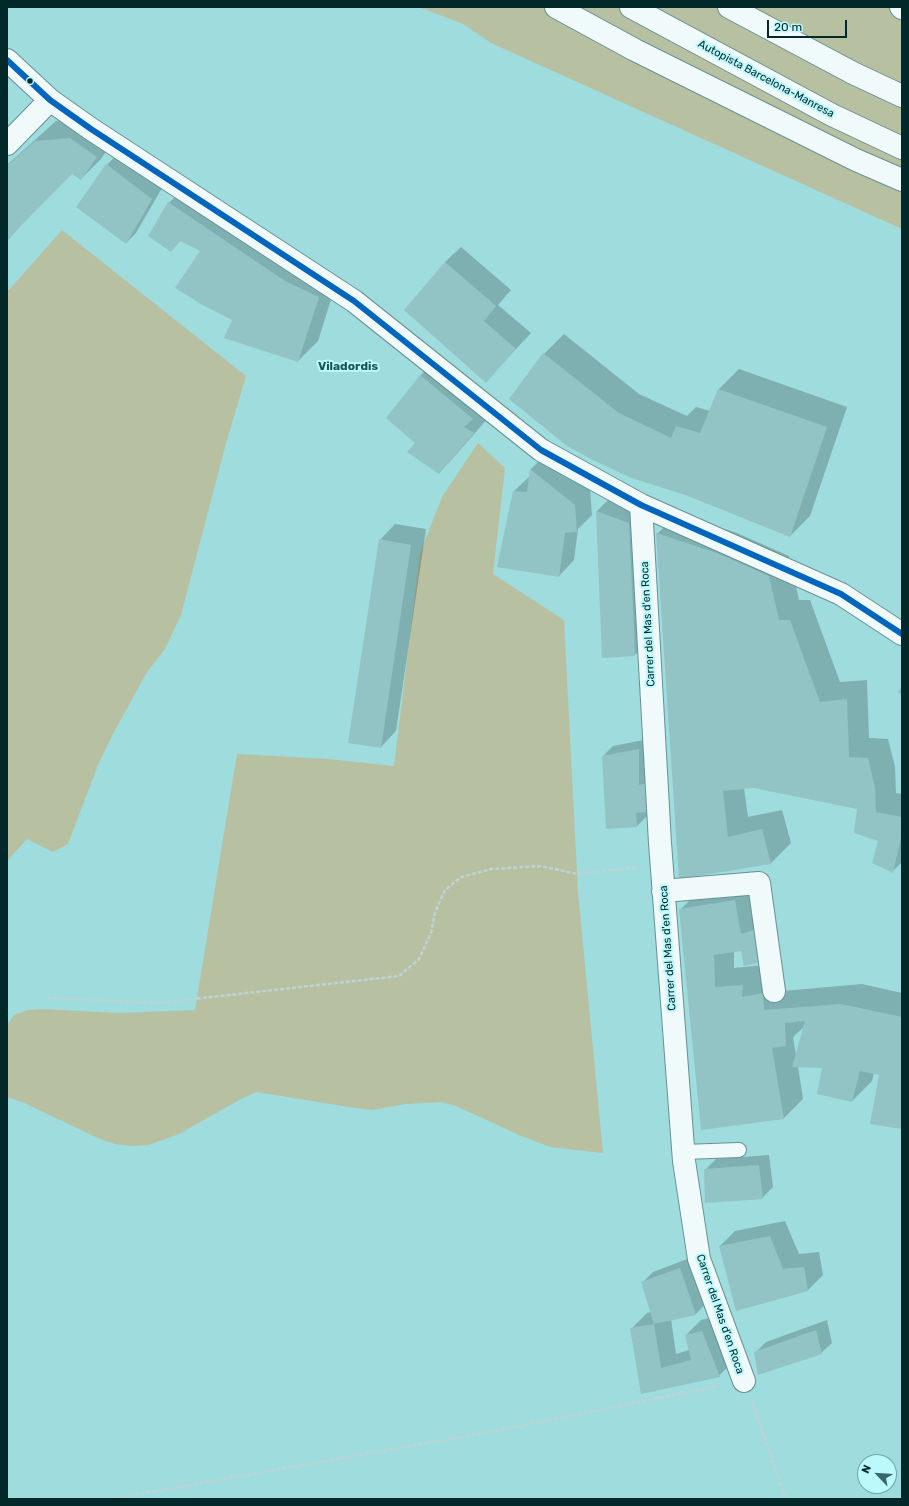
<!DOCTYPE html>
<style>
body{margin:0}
#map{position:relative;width:909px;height:1506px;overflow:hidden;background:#9edcde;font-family:Rubik,sans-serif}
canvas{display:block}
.frame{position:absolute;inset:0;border:8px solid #02282a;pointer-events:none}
.north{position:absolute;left:857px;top:1454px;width:40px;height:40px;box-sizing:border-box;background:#bbf9fc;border:1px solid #71a5a8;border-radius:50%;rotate:295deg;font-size:11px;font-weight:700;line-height:16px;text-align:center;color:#02282a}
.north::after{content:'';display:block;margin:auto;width:14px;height:18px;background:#396769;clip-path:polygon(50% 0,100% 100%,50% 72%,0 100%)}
.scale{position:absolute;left:767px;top:20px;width:80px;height:18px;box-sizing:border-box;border:2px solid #02282a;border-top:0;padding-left:5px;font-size:12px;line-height:14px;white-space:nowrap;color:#02282a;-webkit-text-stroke:3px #bbf9fc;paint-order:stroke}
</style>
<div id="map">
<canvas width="909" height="1506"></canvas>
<div class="frame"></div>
<div class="north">N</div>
<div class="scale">20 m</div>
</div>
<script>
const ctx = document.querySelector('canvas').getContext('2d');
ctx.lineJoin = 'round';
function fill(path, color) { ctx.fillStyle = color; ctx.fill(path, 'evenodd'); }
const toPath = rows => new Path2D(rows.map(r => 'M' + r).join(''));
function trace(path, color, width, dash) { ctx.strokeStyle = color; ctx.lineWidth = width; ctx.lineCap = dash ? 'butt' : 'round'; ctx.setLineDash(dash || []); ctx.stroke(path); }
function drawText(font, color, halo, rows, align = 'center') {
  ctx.font = font + ' Rubik,sans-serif'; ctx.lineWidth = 4; ctx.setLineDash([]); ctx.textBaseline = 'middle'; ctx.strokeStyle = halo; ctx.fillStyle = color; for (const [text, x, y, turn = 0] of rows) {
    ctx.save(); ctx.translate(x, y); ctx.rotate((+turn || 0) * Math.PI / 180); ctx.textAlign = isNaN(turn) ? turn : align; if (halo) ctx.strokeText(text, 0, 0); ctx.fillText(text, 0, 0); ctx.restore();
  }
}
const green = toPath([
 [419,7,902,7,902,229,491,43,463,24],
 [62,230,246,376,225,447,181,615,165,649,147,672,113,734,98,765,68,844,53,852,27,839,7,861,7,292],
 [478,443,505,468,493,574,564,620,578,892,603,1153,550,1147,519,1135,456,1106,441,1102,406,1104,372,1110,355,1108,256,1092,241,1099,179,1134,163,1140,148,1145,132,1146,115,1144,100,1139,22,1102,7,1097,7,1026,14,1015,28,1010,43,1009,118,1013,195,1010,237,754,329,759,394,766,420,553,442,497]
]);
const shadow = toPath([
 [91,119,117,136,101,159,81,179,72,172,36,208,7,241,7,165,56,121],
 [117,154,162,188,136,233,126,243,107,165],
 [189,183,305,261,338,277,318,341,298,361,234,319,201,251,181,240,171,251,150,236,169,203],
 [461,247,511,290,498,305,531,333,486,381,445,262],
 [564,334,639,394,687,416,696,407,710,411,719,389,739,369,847,407,810,516,790,536,510,398,544,354],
 [436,360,488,418,454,457,439,473,416,443,420,376],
 [546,454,590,489,592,515,578,529,574,560,559,576,514,491,530,476,531,469],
 [612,496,645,507,650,639,635,655,603,657,597,511],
 [677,514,737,533,789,556,799,600,810,600,840,682,867,680,869,738,888,739,895,767,896,793,902,794,902,862,892,872,879,840,858,808,754,786,744,788,748,817,782,810,791,843,771,863,680,877,657,534],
 [395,524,426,529,396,731,381,747,380,540],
 [649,739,647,816,637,826,603,756,613,746],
 [754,881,778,942,758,962,744,965,742,950,734,951,734,968,763,965,783,991,862,984,902,993,902,1128,880,1074,874,1073,872,1081,852,1101,824,1067,798,1066,803,1099,784,1118,702,1129,680,910,700,890],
 [804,1027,796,1055,793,1037],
 [769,1155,773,1187,762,1198,705,1170,716,1159],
 [785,1221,799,1254,819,1252,823,1275,807,1291,720,1246,735,1231],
 [690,1258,706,1303,696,1314,671,1319,676,1354,689,1350,686,1335,701,1320,717,1316,734,1360,719,1376,641,1392,631,1329,647,1313,651,1312,642,1283,653,1272],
 [827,1320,832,1343,821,1353,756,1352,766,1342]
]);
const building = toPath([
 [70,138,97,157,81,180,72,174,7,240,7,166,35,141],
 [106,164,152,199,126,244,76,207],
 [168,202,285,281,319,297,298,362,224,338,232,320,201,304,175,288,200,251,180,241,171,252,148,236],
 [445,262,496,306,484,321,516,349,486,383,404,310],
 [543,353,619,413,671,438,676,426,700,433,718,389,827,427,790,537,688,496,629,477,593,460,567,446,509,399],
 [420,375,473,419,464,427,474,433,439,474,407,452,415,443,386,418],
 [530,469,575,505,577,532,565,533,559,577,497,567,513,491,527,492],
 [596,511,629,523,635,656,602,658],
 [656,533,717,553,769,576,779,620,790,620,820,702,847,699,849,757,868,758,875,788,876,812,902,817,902,833,893,873,872,863,878,841,854,833,857,809,754,788,723,791,728,837,762,829,771,864,679,879],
 [379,539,411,545,381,748,348,743],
 [902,686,902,695,898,692],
 [639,749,639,785,647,783,648,812,636,813,637,827,606,829,602,756],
 [735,900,741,934,754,930,758,963,744,966,741,951,714,955,715,987,743,985,742,997,763,993,764,1010,841,1004,902,1017,902,1129,870,1124,879,1075,860,1071,852,1102,817,1094,822,1068,792,1067,805,1021,785,1023,786,1046,772,1048,784,1119,701,1130,679,909],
 [759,1165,763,1199,705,1203,704,1169],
 [770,1236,783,1269,804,1267,808,1291,736,1311,719,1246],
 [680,1268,696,1315,654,1324,641,1282],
 [654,1324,661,1368,691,1360,685,1335,702,1331,720,1377,641,1394,630,1328],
 [816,1330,822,1354,758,1375,754,1352]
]);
const path = toPath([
 [47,998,157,1003,399,976,419,959,431,933,435,912,445,890,461,877,491,869,541,866,577,874,637,867],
 [752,1403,786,1499],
 [111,1499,501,1430,719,1386]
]);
const service = toPath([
 [683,1152,739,1150]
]);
const minor = toPath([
 [7,60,50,100,91,129,354,301,541,450,641,505,841,594,902,634],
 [7,144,50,100],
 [641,505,660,843,684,1161,699,1259,744,1381],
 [663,891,759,883,774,991]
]);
const motorway = toPath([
 [556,7,635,50,856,160,902,180],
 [631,7,832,115,902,148],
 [729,7,853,73,902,96],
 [901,7,902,8]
]);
const bus1 = toPath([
 [7,60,50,100,91,129,354,301,541,450,641,505,841,594,902,634]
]);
const markers = [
 [30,81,3.5,"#02282a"]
];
const streetNames = [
 ["Autopista Barcelona-Manresa",766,79,28],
 ["Carrer del Mas d'en Roca",648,624,-93],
 ["Carrer del Mas d'en Roca",668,948,-94],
 ["Carrer del Mas d'en Roca",720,1314,71]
];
const neighbourhoodNames = [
 ["Viladordis",348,367]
];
fill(green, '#b8c0a2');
fill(shadow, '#0003');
fill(building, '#92c4c6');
trace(service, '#699193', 16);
trace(minor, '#699193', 24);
trace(motorway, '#699193', 24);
trace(path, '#bfd3d4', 2.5, [4, 2]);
trace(service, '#f0fafa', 14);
trace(minor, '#f0fafa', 22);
trace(motorway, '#f0fafa', 22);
trace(bus1, '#0065bd', 6);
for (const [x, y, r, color] of markers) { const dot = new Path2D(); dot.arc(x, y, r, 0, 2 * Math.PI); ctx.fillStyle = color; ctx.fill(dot); trace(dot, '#bbf9fc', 1.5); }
drawText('11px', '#02282a', '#bbf9fc', streetNames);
drawText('bold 12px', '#155558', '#bbf9fc', neighbourhoodNames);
</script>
